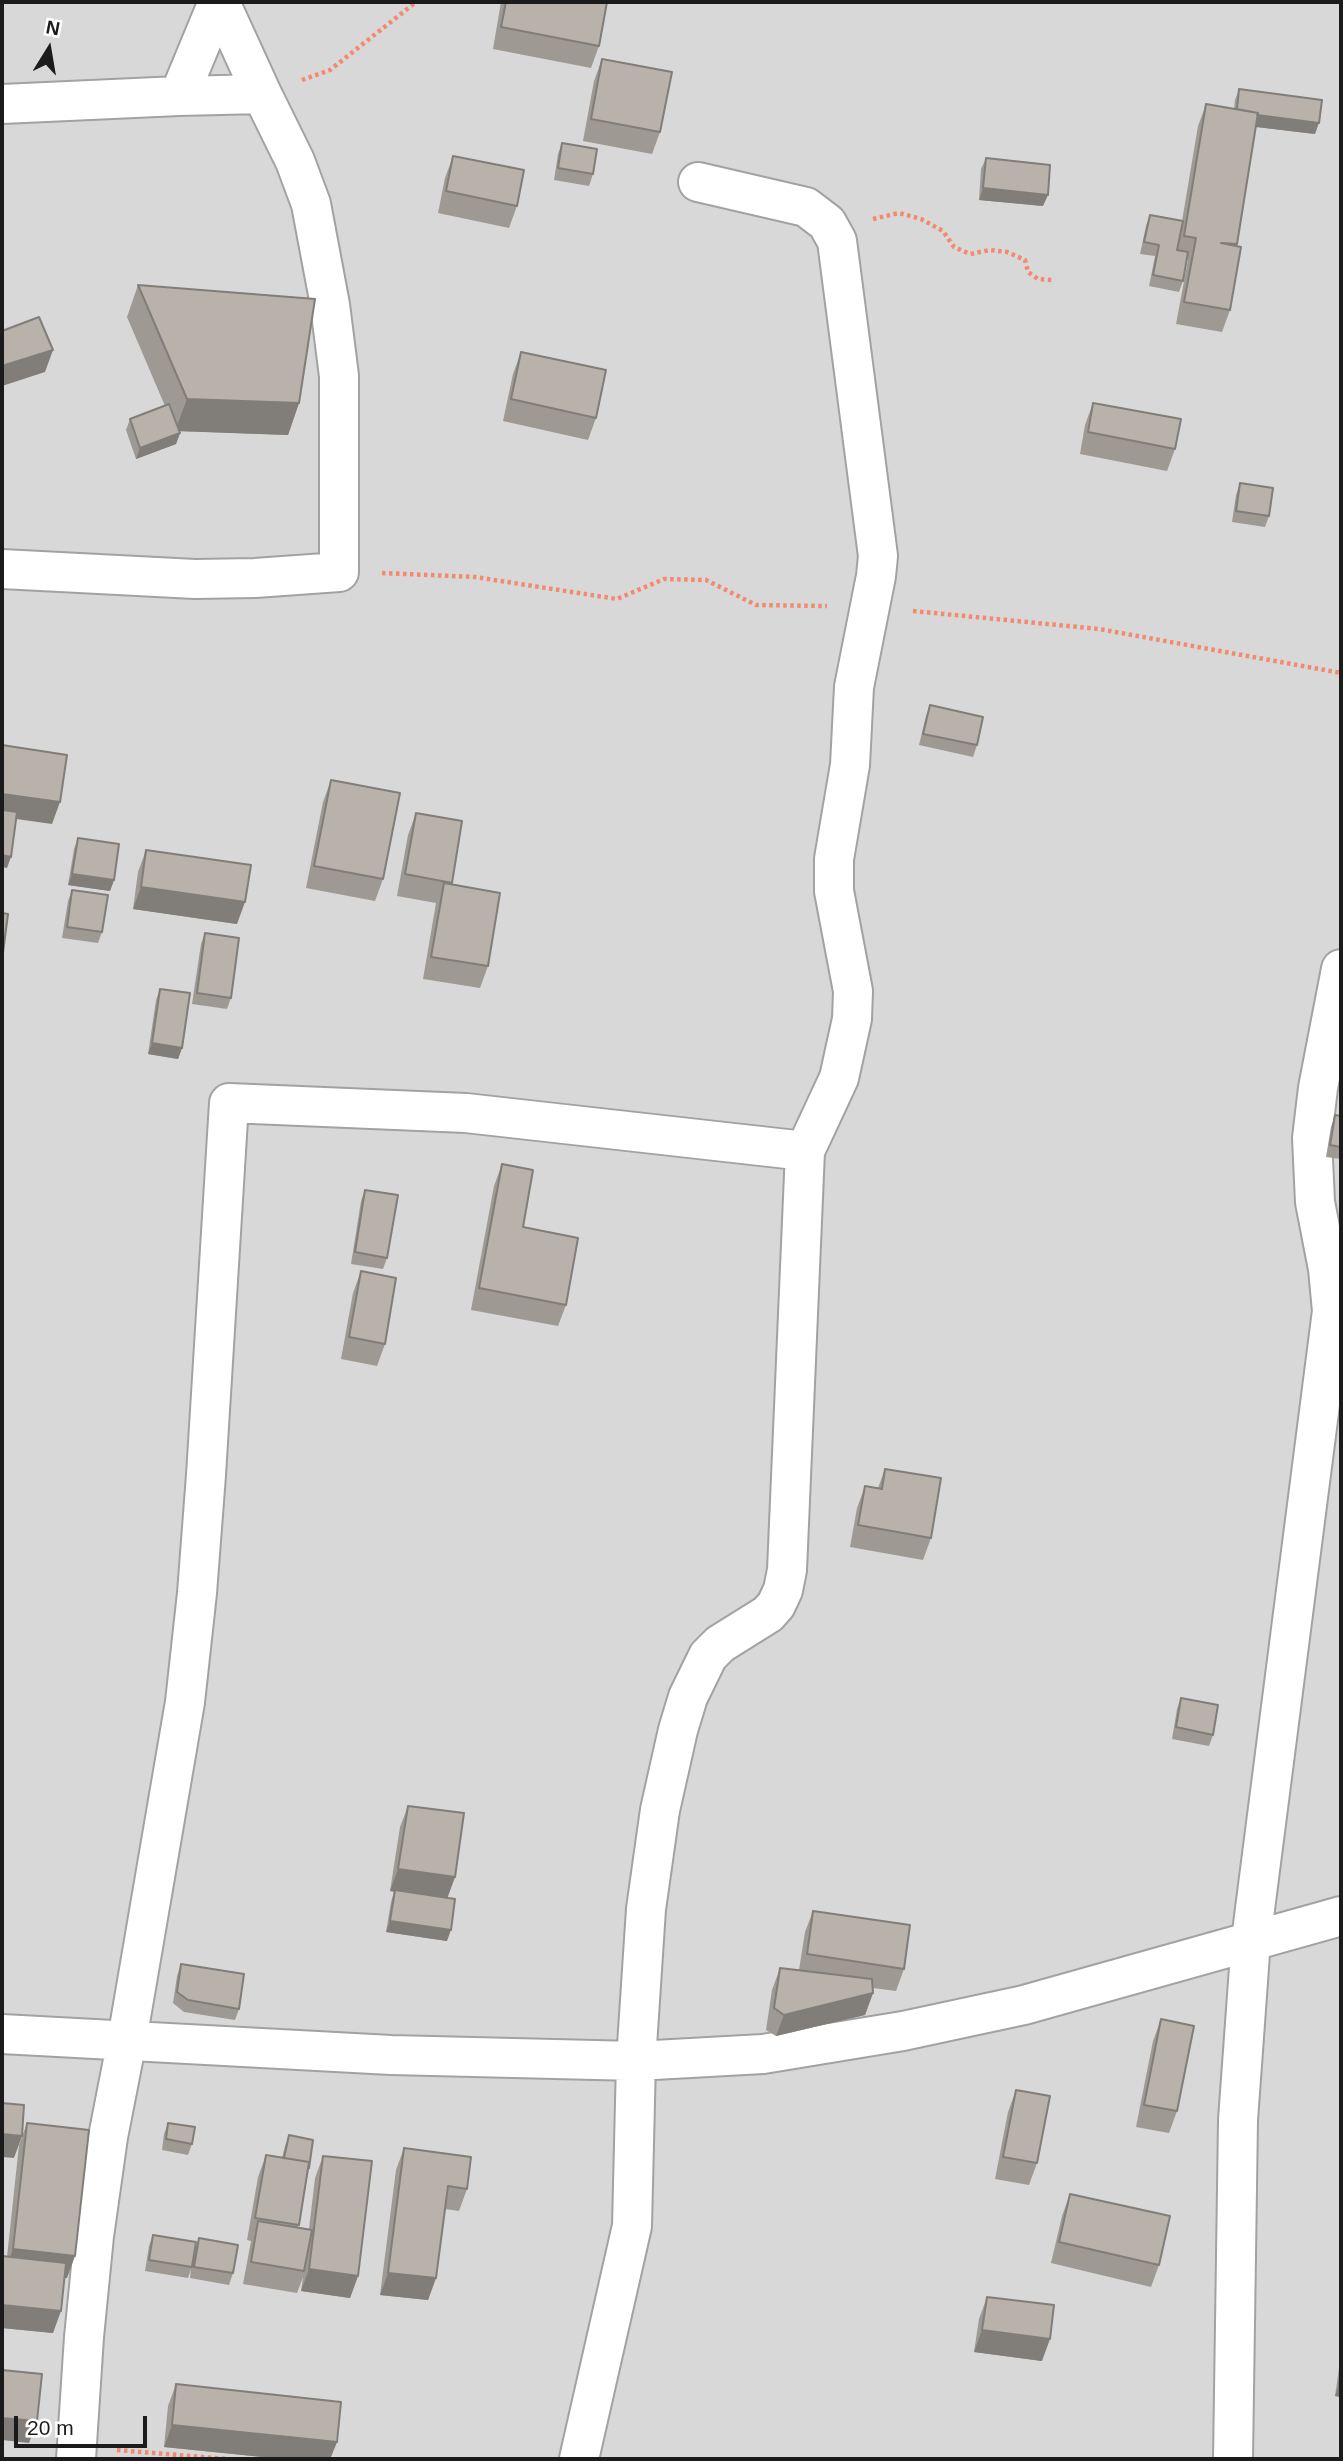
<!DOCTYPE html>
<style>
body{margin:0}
#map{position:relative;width:1343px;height:2461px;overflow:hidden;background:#eceae1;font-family:Helvetica,sans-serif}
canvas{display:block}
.frame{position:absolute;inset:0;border:4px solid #1b1b1b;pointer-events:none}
.north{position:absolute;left:14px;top:14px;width:70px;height:70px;-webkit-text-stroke:5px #fff;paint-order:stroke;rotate:11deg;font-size:19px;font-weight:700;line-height:28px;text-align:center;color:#1b1b1b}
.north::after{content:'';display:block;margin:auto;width:24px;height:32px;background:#1b1b1b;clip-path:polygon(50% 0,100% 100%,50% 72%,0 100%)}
.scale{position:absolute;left:14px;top:2416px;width:133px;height:32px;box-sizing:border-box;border:4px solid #1b1b1b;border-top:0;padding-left:9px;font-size:21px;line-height:24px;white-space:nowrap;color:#1b1b1b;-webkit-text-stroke:5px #fff;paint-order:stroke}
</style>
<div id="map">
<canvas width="1343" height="2461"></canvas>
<div class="frame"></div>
<div class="north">N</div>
<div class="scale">20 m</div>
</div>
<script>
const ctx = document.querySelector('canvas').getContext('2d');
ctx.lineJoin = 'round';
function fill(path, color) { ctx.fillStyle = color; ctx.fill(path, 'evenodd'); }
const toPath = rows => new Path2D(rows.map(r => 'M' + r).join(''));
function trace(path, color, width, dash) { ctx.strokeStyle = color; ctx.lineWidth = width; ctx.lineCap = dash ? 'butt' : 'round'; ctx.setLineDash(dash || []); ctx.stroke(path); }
const residential = toPath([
 [2,2,1341,2,1341,2459,2,2459]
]);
const path = toPath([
 [302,80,330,70,416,2],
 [873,219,899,213,921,219,943,231,954,247,970,254,990,250,1007,252,1025,260,1028,272,1038,279,1053,280],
 [382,573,475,577,617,599,664,579,706,580,756,605,827,606],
 [913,611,1099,629,1341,673],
 [117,2450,227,2459]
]);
const minor = toPath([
 [220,2,262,94],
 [2,104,179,96,218,2],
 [2,569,195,579,255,578,339,572,339,376,330,305,311,204,295,161,262,94,179,96],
 [2,2034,391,2055,636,2061,763,2054,903,2031,1024,2005,1341,1916],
 [76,2459,84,2337,94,2236,108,2137,127,2040,185,1702,197,1593,206,1475,229,1103,466,1113,805,1151],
 [579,2459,632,2226,636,2061,646,1909,660,1810,678,1730,688,1697,708,1656,720,1644,768,1614,776,1605,783,1590,787,1570,805,1151,839,1078,852,1019,853,991,834,891,834,859,850,765,854,687,876,576,878,556,837,241,827,223,806,207,698,182],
 [1233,2459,1238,2120,1251,1940,1332,1311,1328,1269,1315,1202,1312,1138,1318,1088,1341,969]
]);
const wall = toPath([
 [501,2,607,2,599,46,591,68,493,49],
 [602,59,660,132,652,154,583,141,594,81],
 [1239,89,1315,134,1256,127,1236,246,1230,310,1222,332,1176,324,1188,260,1187,259,1183,281,1179,292,1149,286,1155,256,1140,254,1146,226,1150,215,1182,221,1198,126,1206,104,1234,109,1235,100],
 [562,143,593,174,589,186,554,180,558,154],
 [453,156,517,206,509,228,438,213,445,178],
 [986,158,1043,206,979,200,981,169],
 [138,285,299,403,288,435,179,431,180,433,176,444,136,459,126,430,130,419,165,406,127,317],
 [521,352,596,418,588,440,503,421,513,374],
 [1093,403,1175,449,1167,471,1080,454,1085,425],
 [1240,483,1269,516,1265,527,1232,522,1236,495],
 [930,705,977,745,973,757,919,745,926,716],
 [331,780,383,879,375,901,306,888,323,802],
 [416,813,452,883,451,885,488,966,480,988,423,979,436,903,397,896,408,835],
 [78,838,114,880,110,891,68,885,74,849],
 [146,850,237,924,133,909,138,872],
 [72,890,102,932,98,943,62,938,68,901],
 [205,933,231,998,227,1009,192,1004,201,944],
 [160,989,182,1048,178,1059,148,1054,156,1000],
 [1335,1115,1341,1116,1341,1159,1326,1157,1331,1127],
 [502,1164,523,1227,566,1305,558,1326,471,1310,494,1186],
 [365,1190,387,1258,383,1269,351,1264,361,1201],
 [361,1271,385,1344,377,1366,341,1359,353,1293],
 [885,1469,931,1538,923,1560,850,1547,857,1508,865,1486,878,1488],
 [1181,1698,1213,1735,1209,1746,1172,1739,1177,1709],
 [408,1806,455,1877,447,1898,447,1941,386,1932,391,1902,394,1892,390,1891,400,1827],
 [813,1911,904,1969,896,1991,873,1988,873,1993,865,2015,776,2036,766,2030,772,1990,780,1968,799,1970,805,1932],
 [181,1964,239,2009,235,2020,184,2012,173,2003,177,1976],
 [1161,2019,1177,2111,1169,2133,1136,2127,1153,2041],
 [1016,2090,1037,2163,1029,2185,995,2179,1008,2112],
 [27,2123,67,2278,64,2278,53,2333,2,2328,2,2256,7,2257,19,2145],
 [168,2123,192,2144,188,2155,162,2150,164,2134],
 [289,2135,309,2168,298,2228,309,2229,315,2178,323,2156,358,2276,350,2298,301,2291,303,2277,297,2293,243,2284,251,2241,247,2240,258,2177,266,2155,282,2158,285,2146],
 [404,2148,467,2189,459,2211,445,2209,436,2278,428,2300,380,2295,396,2170],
 [1070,2194,1159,2265,1151,2287,1051,2263,1062,2216],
 [153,2235,195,2250,199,2238,233,2273,229,2285,190,2278,191,2269,188,2278,145,2271,149,2246],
 [987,2297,1042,2361,974,2352,979,2319],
 [1341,2354,1341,2397,1335,2396],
 [176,2384,337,2442,330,2459,282,2459,164,2447,168,2406]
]);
const shadedWall = toPath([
 [1236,112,1319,123,1315,134,1232,124],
 [983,188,1048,195,1043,206,979,200],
 [53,350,45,372,2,386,2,366],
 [187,399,299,403,288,435,175,431],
 [180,433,176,444,136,459,140,448],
 [2,794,60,802,52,824,2,817],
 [2,855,11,857,7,868,2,867],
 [72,874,114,880,110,891,68,885],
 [141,887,245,902,237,924,133,909],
 [152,1043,182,1048,178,1059,148,1054],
 [398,1869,455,1877,447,1899,390,1891],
 [390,1921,451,1930,447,1941,386,1932],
 [873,1993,865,2015,776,2036,784,2015],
 [2,2134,22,2136,14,2158,2,2157],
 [13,2249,75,2256,67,2278,5,2271],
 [309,2269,358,2276,350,2298,301,2291],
 [388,2273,436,2278,428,2300,380,2295],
 [2,2305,61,2311,53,2333,2,2328],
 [982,2330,1050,2339,1042,2361,974,2352],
 [1339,2385,1341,2385,1341,2397,1335,2396],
 [2,2418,37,2421,29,2443,2,2440],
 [172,2425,337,2442,330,2459,282,2459,164,2447]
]);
const building = toPath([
 [506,2,607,2,599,46,501,27,506,2],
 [602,59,672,72,660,132,591,119,602,59],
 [1239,89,1322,100,1319,123,1257,115,1258,113,1237,109,1239,89],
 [1206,104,1258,113,1237,244,1221,243,1241,247,1230,310,1184,302,1196,238,1184,236,1206,104],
 [562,143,597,149,593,174,558,168,562,143],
 [453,156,524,170,517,206,446,191,453,156],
 [986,158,1050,165,1048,195,983,188,986,158],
 [1150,215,1183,221,1177,250,1188,252,1183,281,1153,275,1159,245,1144,242,1150,215],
 [138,285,315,299,299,403,187,399,138,285],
 [39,317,53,350,2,366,2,331,39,317],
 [521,352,606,370,596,418,511,399,521,352],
 [1093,403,1181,419,1175,449,1088,432,1093,403],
 [169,404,180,433,140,448,130,419,169,404],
 [1240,483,1273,488,1269,516,1236,511,1240,483],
 [930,705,983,717,977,745,923,734,930,705],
 [2,745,67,755,60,802,2,794,2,745],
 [331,780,400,793,383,879,314,866,331,780],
 [2,810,17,812,11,857,2,855,2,810],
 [416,813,462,821,452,883,405,874,416,813],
 [78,838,119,844,114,880,72,874,78,838],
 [146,850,251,865,245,902,141,887,146,850],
 [444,883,500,893,488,966,431,957,444,883],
 [72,890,108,895,102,932,67,927,72,890],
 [2,913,8,914,2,960,2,913],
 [205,933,239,938,231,998,197,993,205,933],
 [160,989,190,993,182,1048,152,1043,160,989],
 [1335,1115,1341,1116,1341,1147,1330,1145,1335,1115],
 [502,1164,533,1170,523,1227,578,1238,566,1305,479,1288,502,1164],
 [365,1190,398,1195,387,1258,355,1252,365,1190],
 [361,1271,396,1278,385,1344,349,1337,361,1271],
 [885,1469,941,1478,931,1538,858,1525,865,1486,882,1489,885,1469],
 [1181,1698,1218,1705,1213,1735,1176,1727,1181,1698],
 [408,1806,464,1813,455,1877,398,1869,408,1806],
 [395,1890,455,1899,451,1930,390,1921,395,1890],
 [813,1911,910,1925,904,1969,807,1954,813,1911],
 [181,1964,244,1974,239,2009,188,2000,177,1992,181,1964],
 [780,1968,872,1979,873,1993,784,2015,774,2008,780,1968],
 [1161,2019,1194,2026,1177,2111,1144,2105,1161,2019],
 [1016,2090,1050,2096,1037,2163,1003,2157,1016,2090],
 [2,2103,24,2105,22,2136,2,2134,2,2103],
 [27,2123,89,2130,75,2256,13,2249,27,2123],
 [168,2123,195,2127,192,2144,166,2139,168,2123],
 [289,2135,313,2140,309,2168,309,2162,284,2158,289,2135],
 [404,2148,471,2157,467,2189,448,2186,436,2278,388,2273,404,2148],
 [266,2155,309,2162,299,2225,255,2218,266,2155],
 [323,2156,372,2161,358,2276,309,2269,323,2156],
 [1070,2194,1170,2216,1159,2265,1059,2242,1070,2194],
 [258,2221,312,2230,304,2271,251,2262,258,2221],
 [153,2235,196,2242,192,2267,149,2260,153,2235],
 [199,2238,238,2245,233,2273,194,2267,199,2238],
 [2,2256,66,2263,61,2311,2,2305,2,2256],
 [987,2297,1054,2305,1050,2339,982,2330,987,2297],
 [2,2370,42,2374,37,2421,2,2418,2,2370],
 [1341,2370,1341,2385,1339,2385,1341,2370],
 [176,2384,341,2402,337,2442,172,2425,176,2384]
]);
fill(residential, '#d9d8d8');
trace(minor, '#a2a2a2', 42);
trace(path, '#f18a6e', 4.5, [3.5, 3.5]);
trace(minor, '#fff', 38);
fill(wall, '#9e9993');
fill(shadedWall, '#817d78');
fill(building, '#b8b2ab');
trace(building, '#817d78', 2);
</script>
